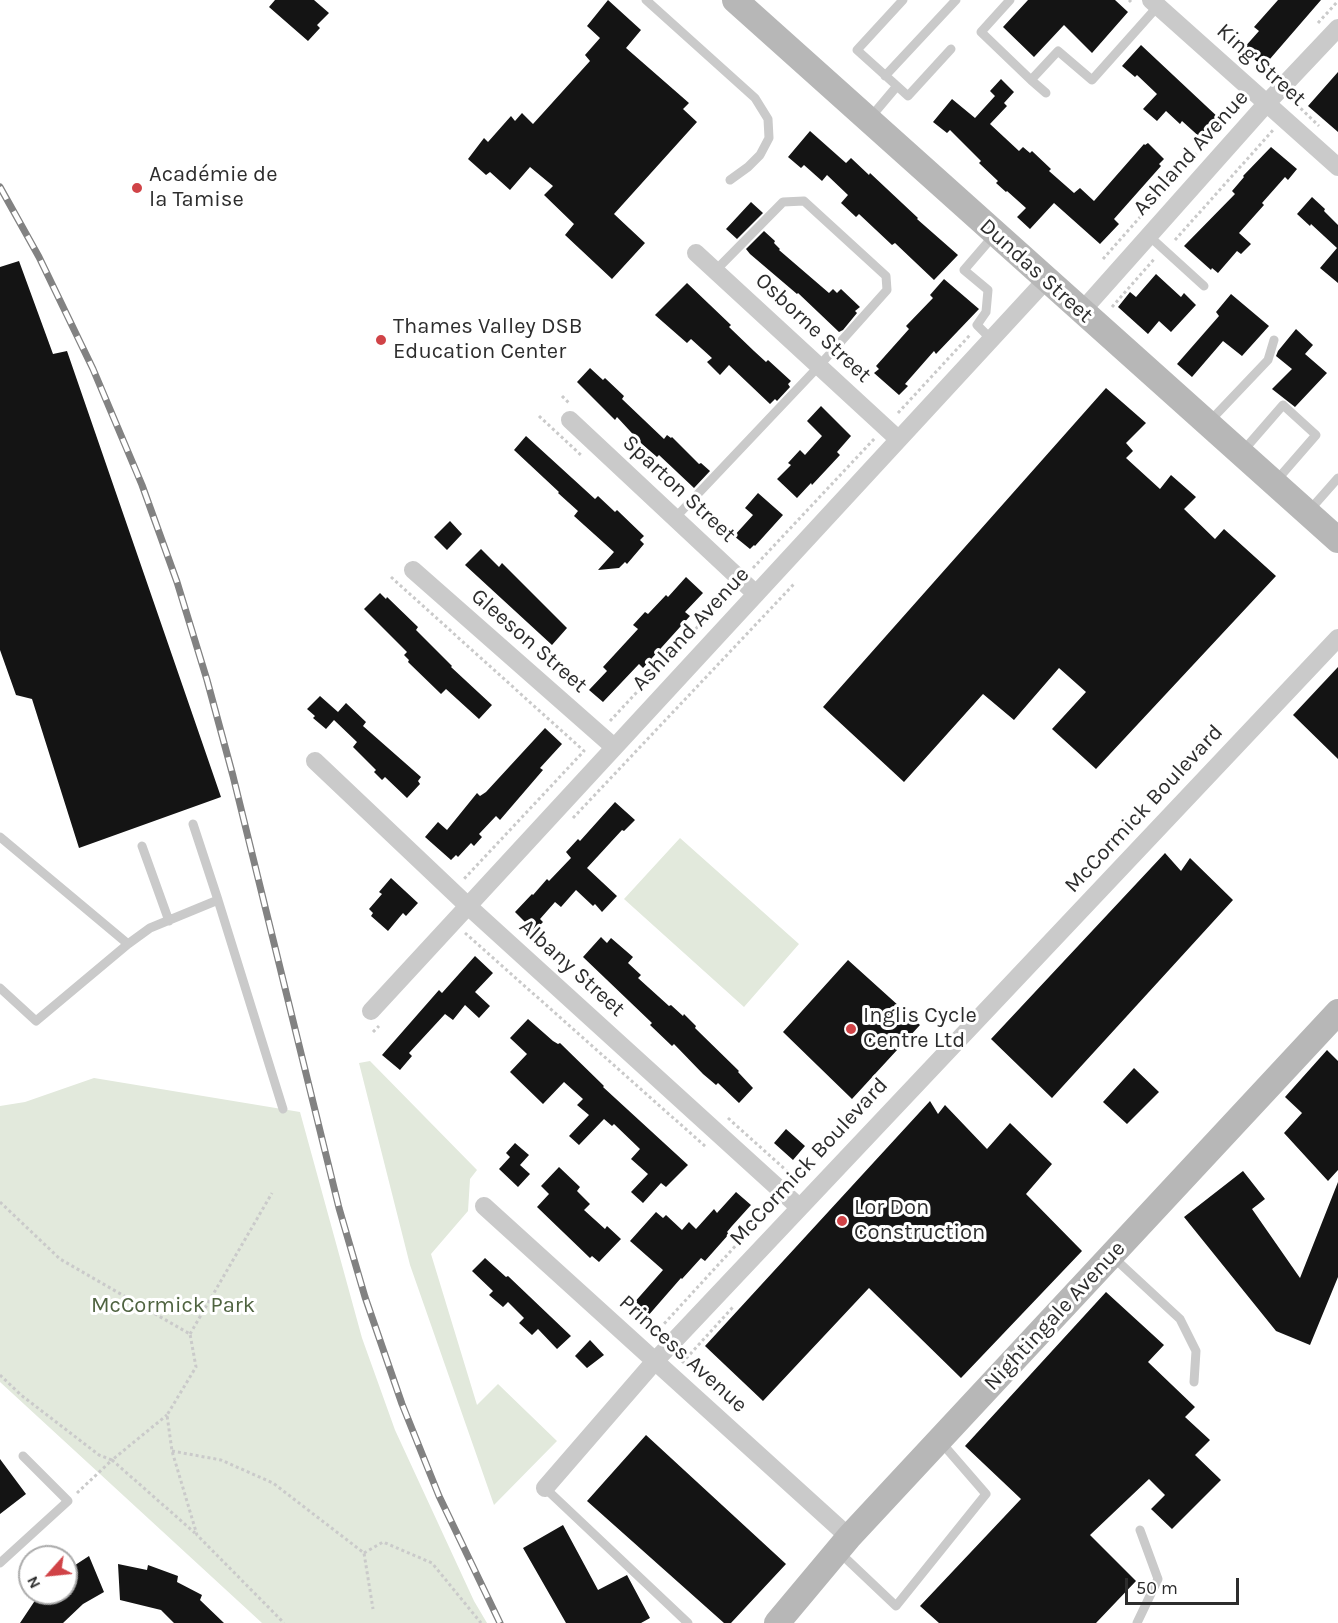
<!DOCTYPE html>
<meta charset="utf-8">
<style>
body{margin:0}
#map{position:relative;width:1338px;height:1623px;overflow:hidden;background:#fff;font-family:Karla,sans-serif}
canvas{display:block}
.north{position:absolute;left:18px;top:1545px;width:60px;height:60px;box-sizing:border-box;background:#fff;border:2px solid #ababab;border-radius:50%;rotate:243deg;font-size:16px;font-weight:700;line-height:24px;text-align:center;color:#2d2d2d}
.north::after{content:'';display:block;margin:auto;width:21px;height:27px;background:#d04347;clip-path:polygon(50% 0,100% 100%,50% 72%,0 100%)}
.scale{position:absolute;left:1125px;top:1578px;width:114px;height:27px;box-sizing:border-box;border:3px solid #2d2d2d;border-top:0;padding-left:8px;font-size:18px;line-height:21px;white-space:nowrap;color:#2d2d2d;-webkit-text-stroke:4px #fff;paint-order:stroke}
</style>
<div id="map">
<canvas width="1338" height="1623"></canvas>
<div class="north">N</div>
<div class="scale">50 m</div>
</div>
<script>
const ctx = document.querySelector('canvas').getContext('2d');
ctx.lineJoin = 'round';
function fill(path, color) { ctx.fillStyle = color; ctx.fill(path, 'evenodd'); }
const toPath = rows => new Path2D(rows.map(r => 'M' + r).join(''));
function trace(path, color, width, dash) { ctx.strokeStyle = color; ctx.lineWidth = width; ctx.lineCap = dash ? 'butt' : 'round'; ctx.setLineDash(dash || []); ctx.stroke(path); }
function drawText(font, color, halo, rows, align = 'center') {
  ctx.font = font + ' Karla,sans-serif'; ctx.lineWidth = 6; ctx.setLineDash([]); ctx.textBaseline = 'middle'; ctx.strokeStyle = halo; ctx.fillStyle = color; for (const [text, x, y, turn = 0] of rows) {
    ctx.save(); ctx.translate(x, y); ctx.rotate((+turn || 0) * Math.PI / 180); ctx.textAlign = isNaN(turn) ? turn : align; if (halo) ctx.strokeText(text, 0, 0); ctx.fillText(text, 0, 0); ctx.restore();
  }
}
const green = toPath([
 [680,838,799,944,744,1007,624,899],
 [370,1061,477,1170,470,1179,468,1211,431,1254,477,1405,498,1384,557,1441,494,1505,410,1265,359,1063],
 [94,1078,300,1112,362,1338,395,1430,474,1601,487,1623,262,1623,0,1382,0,1106,25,1102]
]);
const building = toPath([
 [275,0,314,0,329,13,317,25,320,28,308,41,269,7],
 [608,0,641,30,626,48,689,103,683,109,697,122,614,214,645,243,612,279,565,235,574,224,544,195,553,186,530,167,510,190,490,172,486,175,468,159,484,138,488,142,511,116,515,121,522,113,533,124,590,61,585,55,600,38,587,26],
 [1028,0,1115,0,1128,12,1092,53,1064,25,1034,57,1003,27],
 [1278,0,1321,0,1263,67,1243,49,1259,31,1254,27],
 [1141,45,1221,120,1203,140,1182,121,1180,124,1166,111,1157,121,1143,109,1157,94,1137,75,1135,77,1122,66],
 [1338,72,1338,132,1308,106],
 [1001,79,1014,92,1004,103,1007,106,990,124,1019,151,1023,147,1030,153,1032,151,1051,169,1049,171,1074,193,1080,188,1094,201,1144,144,1145,145,1148,143,1164,159,1159,164,1161,166,1114,219,1119,224,1100,244,1054,203,1030,229,1017,217,1026,208,1007,191,1006,192,996,183,998,181,979,163,981,161,950,130,947,133,933,122,952,99,975,118,995,96,990,91],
 [810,131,846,163,851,158,869,175,870,173,918,218,917,219,958,255,934,280,895,243,892,245,859,214,856,217,841,203,848,195,827,175,822,181,804,165,801,168,788,157],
 [1271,147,1297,169,1288,180,1285,177,1262,203,1264,205,1239,233,1251,244,1241,254,1237,251,1218,273,1212,268,1211,270,1184,246,1235,194,1232,191,1244,177,1243,176],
 [1312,197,1325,209,1324,211,1338,225,1338,283,1320,268,1337,248,1311,224,1310,226,1297,214],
 [751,202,763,213,737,239,726,229],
 [764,231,775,241,774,243,780,249,779,250,829,293,833,289,837,293,841,289,860,307,855,311,857,313,843,330,839,332,798,293,797,294,750,254,746,249],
 [19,261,53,354,67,351,221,797,79,848,32,699,16,695,0,650,0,267],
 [1156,274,1181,297,1184,293,1196,305,1171,332,1159,321,1148,334,1118,307,1130,292,1136,297],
 [944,279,979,309,936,354,934,351,905,384,908,386,899,395,874,373,879,369,876,366,909,329,906,326,933,298,930,295],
 [687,283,731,325,729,327,754,351,766,362,768,360,791,381,788,384,790,387,777,401,775,399,770,404,729,365,720,375,707,362,712,358,691,339,687,343,655,315],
 [1231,294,1269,326,1242,356,1223,341,1192,377,1177,364,1219,316,1216,312],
 [1296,329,1313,345,1305,354,1327,373,1295,407,1272,389,1292,369,1276,356,1278,351],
 [590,368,603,380,605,378,624,396,622,399,664,439,667,435,671,438,672,437,699,464,701,463,710,471,694,488,659,455,657,457,642,444,617,417,615,420,577,382],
 [1106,388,1146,423,1126,443,1133,451,1126,458,1160,489,1171,475,1196,497,1184,509,1215,539,1224,529,1276,576,1096,769,1052,729,1086,692,1059,668,1014,720,983,694,904,782,823,707],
 [821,406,851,436,837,452,840,455,812,485,811,483,797,498,777,479,791,465,788,463,800,450,805,455,822,436,807,421],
 [526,436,595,499,598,496,615,512,617,510,644,536,640,540,644,544,627,564,625,562,619,568,598,570,614,552,574,516,578,511,558,493,559,492,514,450],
 [758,493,783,515,755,546,754,545,750,549,734,536,753,515,745,508],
 [450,521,462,534,447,550,434,537],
 [481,549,499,567,502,563,567,628,552,645,465,565],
 [686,577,703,593,685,612,690,616,643,668,639,664,603,702,589,690,607,671,603,667,638,629,633,625,645,612,648,614,666,595,668,597],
 [380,593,386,599,387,597,418,627,416,630,452,666,451,667,492,705,479,719,446,689,441,694,408,662,409,660,404,655,407,652,364,609],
 [1338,667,1338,759,1293,715],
 [320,696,338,712,346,703,366,722,363,726,421,777,418,781,420,784,407,798,385,777,382,780,374,772,376,770,353,747,357,742,334,720,326,729,313,718,315,716,307,709],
 [545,728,562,744,540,768,543,770,500,820,496,816,479,834,482,837,474,846,471,843,458,857,456,855,451,860,425,837,438,822,447,830,477,793,480,796,486,792],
 [615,802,635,820,624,831,622,830,587,868,617,896,602,912,595,904,593,906,576,890,561,907,555,902,540,919,543,922,534,931,515,912,532,894,533,895,547,879,549,881,571,858,566,852,578,839,580,841],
 [1165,853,1181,871,1190,858,1233,900,1052,1098,991,1039],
 [391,878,418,903,406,916,403,913,388,931,371,916,373,913,369,909,382,894,379,892],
 [601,937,607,943,611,938,633,957,628,963,641,975,638,978,669,1006,671,1005,683,1016,684,1014,696,1026,695,1028,739,1071,738,1072,753,1088,739,1103,718,1083,716,1085,703,1074,674,1044,672,1046,650,1025,652,1023,583,957],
 [475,956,493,973,475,992,490,1006,479,1018,465,1005,453,1020,445,1014,409,1053,412,1056,400,1070,382,1055,439,990,442,993],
 [848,960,920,1025,852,1099,783,1032],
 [528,1019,553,1041,558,1044,560,1043,604,1086,603,1087,688,1165,666,1187,661,1183,643,1203,631,1192,648,1174,631,1159,640,1149,614,1124,612,1126,604,1119,579,1145,569,1136,589,1115,577,1105,583,1099,564,1082,543,1104,510,1072,527,1054,510,1038],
 [1327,1050,1338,1061,1338,1170,1328,1181,1284,1133,1302,1113,1285,1097],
 [1134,1068,1159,1092,1127,1124,1103,1102],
 [930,1101,938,1114,945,1105,987,1149,1010,1123,1052,1164,1026,1194,1082,1251,961,1378,869,1288,763,1401,705,1346],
 [786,1129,805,1146,793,1160,774,1143],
 [515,1143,529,1155,520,1165,530,1174,518,1187,499,1169,510,1157,506,1153],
 [559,1167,580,1187,577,1191,590,1204,584,1210,605,1229,607,1226,621,1239,599,1262,592,1256,590,1258,537,1207,549,1194,541,1186],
 [1243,1171,1265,1199,1252,1209,1300,1278,1338,1182,1338,1277,1310,1345,1276,1331,1184,1217],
 [736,1192,751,1205,732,1226,727,1232,729,1234,705,1261,701,1258,682,1279,681,1278,647,1317,633,1304,663,1270,630,1241,656,1212,663,1218,666,1215,682,1230,689,1222,696,1229,714,1209,717,1213],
 [485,1258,506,1277,508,1276,571,1336,557,1349,538,1329,532,1335,519,1323,524,1318,508,1302,503,1307,489,1295,493,1291,472,1271],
 [1106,1292,1164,1345,1148,1362,1195,1407,1185,1417,1210,1440,1195,1455,1221,1480,1172,1529,1151,1509,1165,1495,1149,1479,1090,1535,1136,1581,1096,1623,939,1623,920,1606,1021,1499,965,1446],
 [590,1340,604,1355,587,1368,575,1356],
 [646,1435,786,1564,731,1623,724,1623,587,1501],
 [0,1459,26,1494,0,1514],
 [563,1525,598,1590,627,1575,650,1618,641,1623,566,1623,523,1548],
 [89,1556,104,1592,83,1604,63,1623,20,1623,40,1593,66,1593,66,1571],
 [118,1564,147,1570,148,1565,178,1576,177,1582,202,1595,200,1600,224,1623,174,1623,161,1610,120,1600]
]);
const path = toPath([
 [1129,0,1131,2],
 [1318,23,1338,1],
 [1292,100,1319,126],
 [1175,240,1274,129],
 [1103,259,1241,103],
 [1112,307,1155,258],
 [562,396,569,403],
 [898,413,970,335],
 [539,416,582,456],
 [753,568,875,438],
 [391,577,584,751,464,879],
 [610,721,730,592],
 [573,818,794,584],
 [465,933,706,1147],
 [373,1032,379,1026],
 [728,1118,798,1181],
 [0,1202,60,1259,190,1334,196,1367,167,1415,172,1451,197,1535,284,1623],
 [190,1334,272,1193],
 [652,1337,772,1206,771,1205],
 [682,1363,733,1307],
 [0,1375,21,1395,99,1455,112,1460,167,1415],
 [172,1451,221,1460,273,1483,364,1553,373,1609],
 [77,1493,112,1460,195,1533],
 [364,1553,383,1542,432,1563,481,1623]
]);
const lane = toPath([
 [646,0,755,98,768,119,769,138,760,155,748,167,730,180],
 [1010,0,981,32,1031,80,1058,51,1092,80,1158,6],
 [885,76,956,0],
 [1031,80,1046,93],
 [897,86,857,50,903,0],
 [870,118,897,86,908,96,951,49],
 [1149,236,1204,286],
 [991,339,977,325,986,312,988,290,964,270,995,234],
 [1209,422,1268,360,1274,340],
 [1243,451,1283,405,1316,435,1276,481],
 [1308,512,1338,478],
 [675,518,819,366,887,290,886,276,804,201,783,202,715,271],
 [193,824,218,900],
 [0,837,128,944,36,1021,0,988],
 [142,846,169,921],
 [128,944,150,928,218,900,283,1109],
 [1113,1257,1180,1319,1196,1351,1194,1382],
 [545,1488,688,1623],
 [839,1552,896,1606,986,1494,940,1441],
 [0,1563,68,1501,23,1456],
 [1137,1623,1158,1579,1140,1530]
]);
const street = toPath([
 [1151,0,1338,167],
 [696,253,898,439],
 [1081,312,1267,103,1338,28],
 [570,420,756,594],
 [413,570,614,747],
 [315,761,468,906,799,1207],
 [371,1011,1046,280],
 [484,1206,849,1537],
 [545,1488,655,1361,1338,638]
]);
const secondary = toPath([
 [735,0,1338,540],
 [777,1623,849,1537,1338,1012]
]);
const rail = toPath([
 [0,187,39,257,93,369,142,485,177,582,207,680,233,776,339,1208,365,1297,402,1404,439,1496,500,1623]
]);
const markers = [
 [137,188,6,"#d04347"],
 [381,340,6,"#d04347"],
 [851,1029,6,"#d04347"],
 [842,1221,6,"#d04347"]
];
const streetNames = [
 ["King Street",1261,65,42],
 ["Ashland Avenue",1191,153,-48],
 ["Dundas Street",1036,271,42],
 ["Osborne Street",813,328,43],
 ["Sparton Street",679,489,43],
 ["Ashland Avenue",691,629,-47],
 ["Gleeson Street",529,641,41],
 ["McCormick Boulevard",1144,809,-47],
 ["Albany Street",572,968,42],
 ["McCormick Boulevard",809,1162,-47],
 ["Nightingale Avenue",1055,1316,-47],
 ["Princess Avenue",683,1354,42]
];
const poiNames = [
 ["Académie de",149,175],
 ["la Tamise",149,200],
 ["Thames Valley DSB",393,327],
 ["Education Center",393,352],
 ["Inglis Cycle",863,1016],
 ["Centre Ltd",863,1041],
 ["Lor Don",854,1208],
 ["Construction",854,1233]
];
const parkNames = [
 ["McCormick Park",173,1306]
];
fill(green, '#e2e9dc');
fill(building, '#141414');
trace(path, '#cacaca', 3, [3, 3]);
trace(lane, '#cacaca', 9);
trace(street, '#cacaca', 18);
trace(secondary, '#b7b7b7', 26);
trace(rail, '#828282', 7);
trace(rail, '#fff', 4.5, [14]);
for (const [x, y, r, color] of markers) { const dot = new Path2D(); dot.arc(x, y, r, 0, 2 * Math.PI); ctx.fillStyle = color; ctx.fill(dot); trace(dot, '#fff', 2); }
drawText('22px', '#2d2d2d', '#fff', streetNames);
drawText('22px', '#2d2d2d', '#fff', poiNames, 'left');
drawText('22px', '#4f6340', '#fff', parkNames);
</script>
